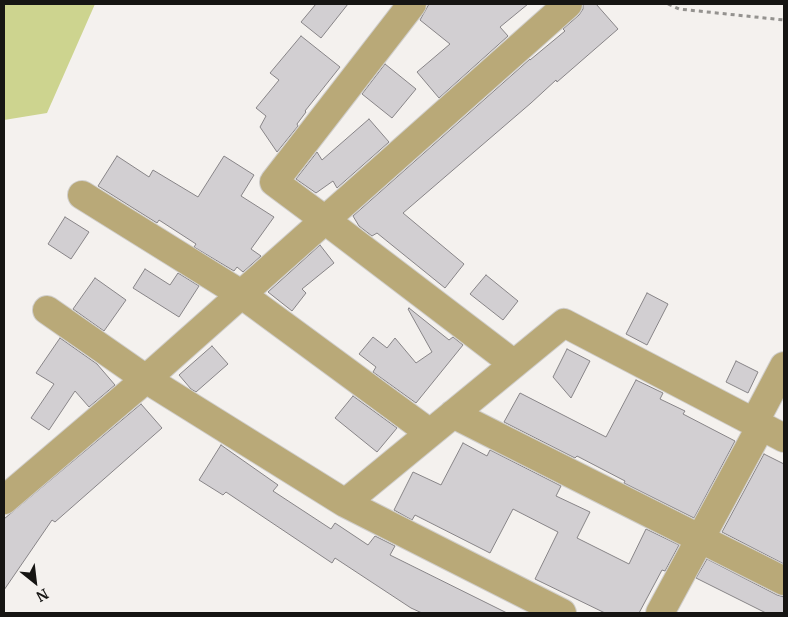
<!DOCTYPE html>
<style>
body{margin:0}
#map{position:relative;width:788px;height:617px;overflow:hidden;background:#f4f1ee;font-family:Merriweather,serif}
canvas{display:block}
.frame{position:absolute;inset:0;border:5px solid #161513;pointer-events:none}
.north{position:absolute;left:10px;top:557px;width:50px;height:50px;-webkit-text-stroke:4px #f4f1ee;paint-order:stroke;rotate:151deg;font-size:14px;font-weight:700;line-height:20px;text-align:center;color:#161513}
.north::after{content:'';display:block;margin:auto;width:18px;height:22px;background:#161513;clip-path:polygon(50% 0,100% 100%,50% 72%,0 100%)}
</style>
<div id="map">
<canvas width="788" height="617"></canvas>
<div class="frame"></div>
<div class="north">N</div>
</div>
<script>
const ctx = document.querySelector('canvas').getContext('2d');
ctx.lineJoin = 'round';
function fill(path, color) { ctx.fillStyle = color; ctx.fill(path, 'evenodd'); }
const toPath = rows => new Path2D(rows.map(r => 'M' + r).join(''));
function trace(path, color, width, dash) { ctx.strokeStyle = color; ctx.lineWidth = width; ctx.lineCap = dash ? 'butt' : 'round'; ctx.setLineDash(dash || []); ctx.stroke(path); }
const green = toPath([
 [4,4,95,4,47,113,4,120]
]);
const building = toPath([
 [316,4,348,4,321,38,301,22,316,4],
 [429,4,528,4,500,27,508,36,439,98,417,72,450,44,420,20,429,4],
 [583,4,596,4,618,29,557,82,556,80,531,103,403,213,464,264,445,288,377,233,372,236,359,226,353,216,530,59,530,60,565,31,563,29,579,15,583,9,583,4],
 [301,36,340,67,305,111,306,112,297,124,298,126,277,152,260,127,266,116,256,108,279,80,270,73,301,36],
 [385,64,416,89,392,118,362,94,385,64],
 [369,119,389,142,337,188,333,181,316,193,296,179,317,152,322,160,369,119],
 [117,156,149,177,153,170,198,197,224,156,254,175,241,196,274,217,251,249,261,256,243,272,237,267,234,271,194,247,196,244,159,220,157,223,98,186,117,156],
 [65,217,89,232,71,259,48,244,65,217],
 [320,245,334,263,302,289,306,293,292,311,268,292,320,245],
 [145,269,170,285,178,273,199,286,179,317,133,288,145,269],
 [486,275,518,301,503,320,470,294,486,275],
 [95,278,126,300,104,331,73,309,95,278],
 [647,293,668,304,647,345,626,334,647,293],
 [409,308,449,340,453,337,463,345,416,403,373,372,376,367,359,354,373,337,387,348,395,338,416,363,432,352,408,309,409,308],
 [60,338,97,364,115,385,89,407,75,391,49,430,31,418,54,384,36,373,60,338],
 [212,346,228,364,196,392,191,389,179,375,212,346],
 [567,349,590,361,571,398,553,377,567,349],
 [736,361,758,372,748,393,726,382,736,361],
 [636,380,663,393,660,399,685,411,683,414,735,441,694,518,624,483,625,481,577,456,575,458,504,422,520,393,606,437,636,380],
 [353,396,397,428,377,452,335,418,353,396],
 [141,404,162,428,55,522,52,520,4,590,4,519,141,404],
 [463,443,487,456,490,450,561,486,556,496,590,512,577,538,629,564,646,529,679,545,665,571,662,570,639,613,605,613,535,579,558,532,513,509,490,553,415,515,412,520,394,510,413,472,441,485,463,443],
 [221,445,278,485,273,491,331,529,335,523,368,545,375,536,395,546,390,555,507,613,422,613,411,608,335,558,332,563,226,492,223,495,199,480,221,445],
 [764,454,784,464,784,564,722,532,764,454],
 [707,559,777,595,784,597,784,613,766,613,696,578,707,559]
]);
const path = toPath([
 [668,4,679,9,784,20]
]);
const minor = toPath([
 [412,4,274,182,325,220,568,4],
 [82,195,241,294,430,433],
 [47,310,146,379,345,503,562,613],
 [453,414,784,581],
 [754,423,784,366],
 [4,500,146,379,325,220,514,364],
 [345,503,564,323,784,438],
 [660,613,761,426]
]);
fill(green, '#cdd48f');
fill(building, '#d2cfd2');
trace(building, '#878487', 1);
trace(minor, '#d0cecb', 30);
trace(path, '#94928f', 3, [4, 4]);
trace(minor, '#b9a978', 28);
</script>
